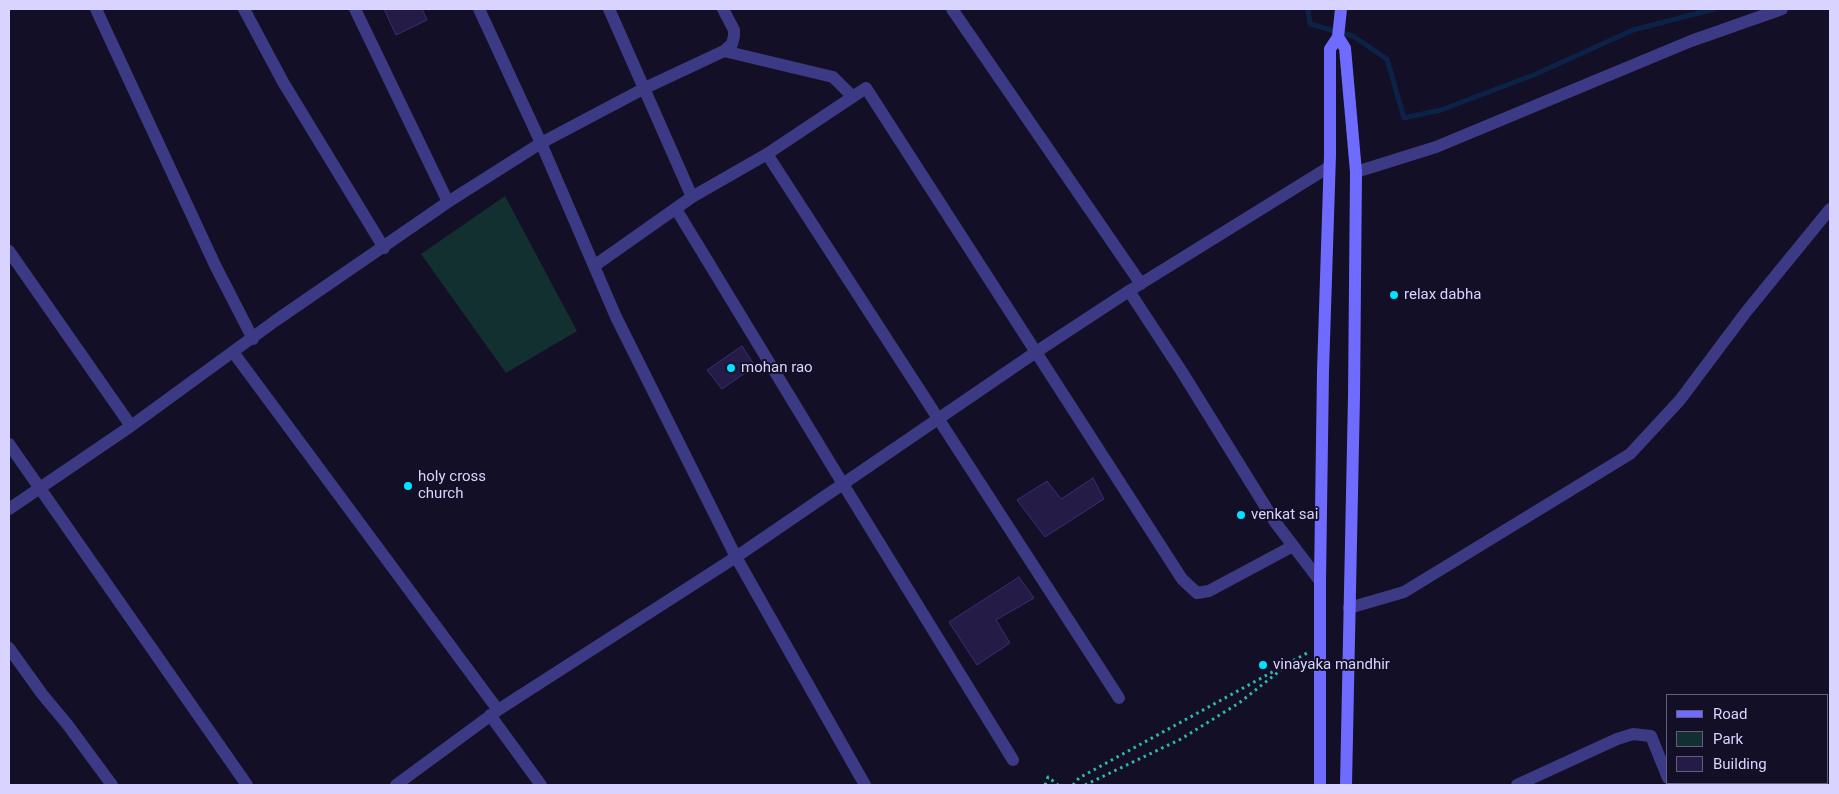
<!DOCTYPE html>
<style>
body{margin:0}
#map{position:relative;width:1839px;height:794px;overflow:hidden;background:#130f26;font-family:Roboto,sans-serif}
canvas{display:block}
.frame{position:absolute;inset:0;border:10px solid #d9d4ff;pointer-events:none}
.legend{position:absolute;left:1666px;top:694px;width:162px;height:90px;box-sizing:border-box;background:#130f26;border:1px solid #625e7d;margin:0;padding:6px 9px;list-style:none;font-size:15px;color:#d9d4ff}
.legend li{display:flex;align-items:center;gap:10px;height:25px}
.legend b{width:25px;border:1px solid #625e7d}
</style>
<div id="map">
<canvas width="1839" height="794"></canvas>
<div class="frame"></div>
<ul class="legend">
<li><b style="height:6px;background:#6f6bff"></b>Road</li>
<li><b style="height:14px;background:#12302f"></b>Park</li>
<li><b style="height:14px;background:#241b47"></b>Building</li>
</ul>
</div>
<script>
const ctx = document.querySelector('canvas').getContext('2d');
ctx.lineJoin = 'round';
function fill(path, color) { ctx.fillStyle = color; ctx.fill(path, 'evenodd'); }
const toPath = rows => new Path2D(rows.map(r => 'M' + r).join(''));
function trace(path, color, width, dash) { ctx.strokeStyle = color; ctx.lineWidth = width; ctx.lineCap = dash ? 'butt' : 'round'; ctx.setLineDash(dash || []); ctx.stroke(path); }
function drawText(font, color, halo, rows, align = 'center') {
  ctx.font = font + ' Roboto,sans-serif'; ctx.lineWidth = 4; ctx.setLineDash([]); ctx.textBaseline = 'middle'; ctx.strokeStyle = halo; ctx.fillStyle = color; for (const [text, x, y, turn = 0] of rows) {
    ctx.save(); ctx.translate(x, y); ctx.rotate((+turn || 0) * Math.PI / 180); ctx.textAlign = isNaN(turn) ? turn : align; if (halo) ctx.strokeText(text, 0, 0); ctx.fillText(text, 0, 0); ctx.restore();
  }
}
const green = toPath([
 [505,196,577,331,506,373,421,254]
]);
const stream = toPath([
 [1308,9,1310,24,1353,36,1387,59,1404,118,1441,110,1536,74,1633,30,1714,9]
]);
const building = toPath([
 [384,9,422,9,427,20,396,35,384,9],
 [742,346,755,366,722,389,707,370,742,346],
 [1093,478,1104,499,1045,537,1017,500,1047,481,1061,499,1093,478],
 [1019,577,1034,598,996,620,1010,643,977,665,949,622,1019,577]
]);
const path = toPath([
 [1045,785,1048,777,1058,785],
 [1073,785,1079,778,1307,653],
 [1085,785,1181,739,1239,703,1286,666]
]);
const street = toPath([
 [96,9,215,265,253,339],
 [244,9,283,82,384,248],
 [355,9,448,202],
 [479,9,541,143,616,317,736,557,865,785],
 [609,9,692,197],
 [952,9,1141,284],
 [724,51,833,77,853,97],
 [767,154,1119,698],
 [1356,172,1436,147,1691,41,1782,9],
 [676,209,843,484,1013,760],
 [9,251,131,426],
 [594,266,692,197,767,154,866,88,1182,579,1197,593,1209,591,1293,546],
 [1129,291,1182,372,1275,522,1320,581],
 [233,352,498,710],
 [9,444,247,785],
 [9,509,131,426,275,321,448,202,541,143,645,88,724,51,732,44,734,36,734,30,723,9],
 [1349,608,1404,592,1630,454,1680,400,1746,312,1830,209],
 [9,648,42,694,67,724,112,785],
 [490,715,541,785],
 [396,785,498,710,736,557,1036,352,1129,291,1329,167],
 [1517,785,1617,739,1633,734,1651,736,1668,778]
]);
const secondary = toPath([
 [1338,37,1345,48,1356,172,1354,396,1346,785],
 [1320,785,1320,581,1323,371,1330,155,1330,49,1338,37,1341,9]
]);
const markers = [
 [1394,295,5,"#00e5ff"],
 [731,368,5,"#00e5ff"],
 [408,486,5,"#00e5ff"],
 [1241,515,5,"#00e5ff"],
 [1263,665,5,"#00e5ff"]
];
const poiNames = [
 ["relax dabha",1404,295],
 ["mohan rao",741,368],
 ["holy cross",418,477],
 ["church",418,494],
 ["venkat sai",1251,515],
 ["vinayaka mandhir",1273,665]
];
fill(green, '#12302f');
trace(stream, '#0c2248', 5);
fill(building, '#241b47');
trace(building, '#3b2d73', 1);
trace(path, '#2fb8b0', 3, [2.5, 4]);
trace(street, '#3d3a85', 12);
trace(secondary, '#6f6bff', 12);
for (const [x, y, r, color] of markers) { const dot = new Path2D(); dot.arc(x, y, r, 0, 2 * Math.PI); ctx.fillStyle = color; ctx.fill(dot); trace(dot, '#130f26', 2); }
drawText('15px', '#d9d4ff', '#130f26', poiNames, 'left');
</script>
